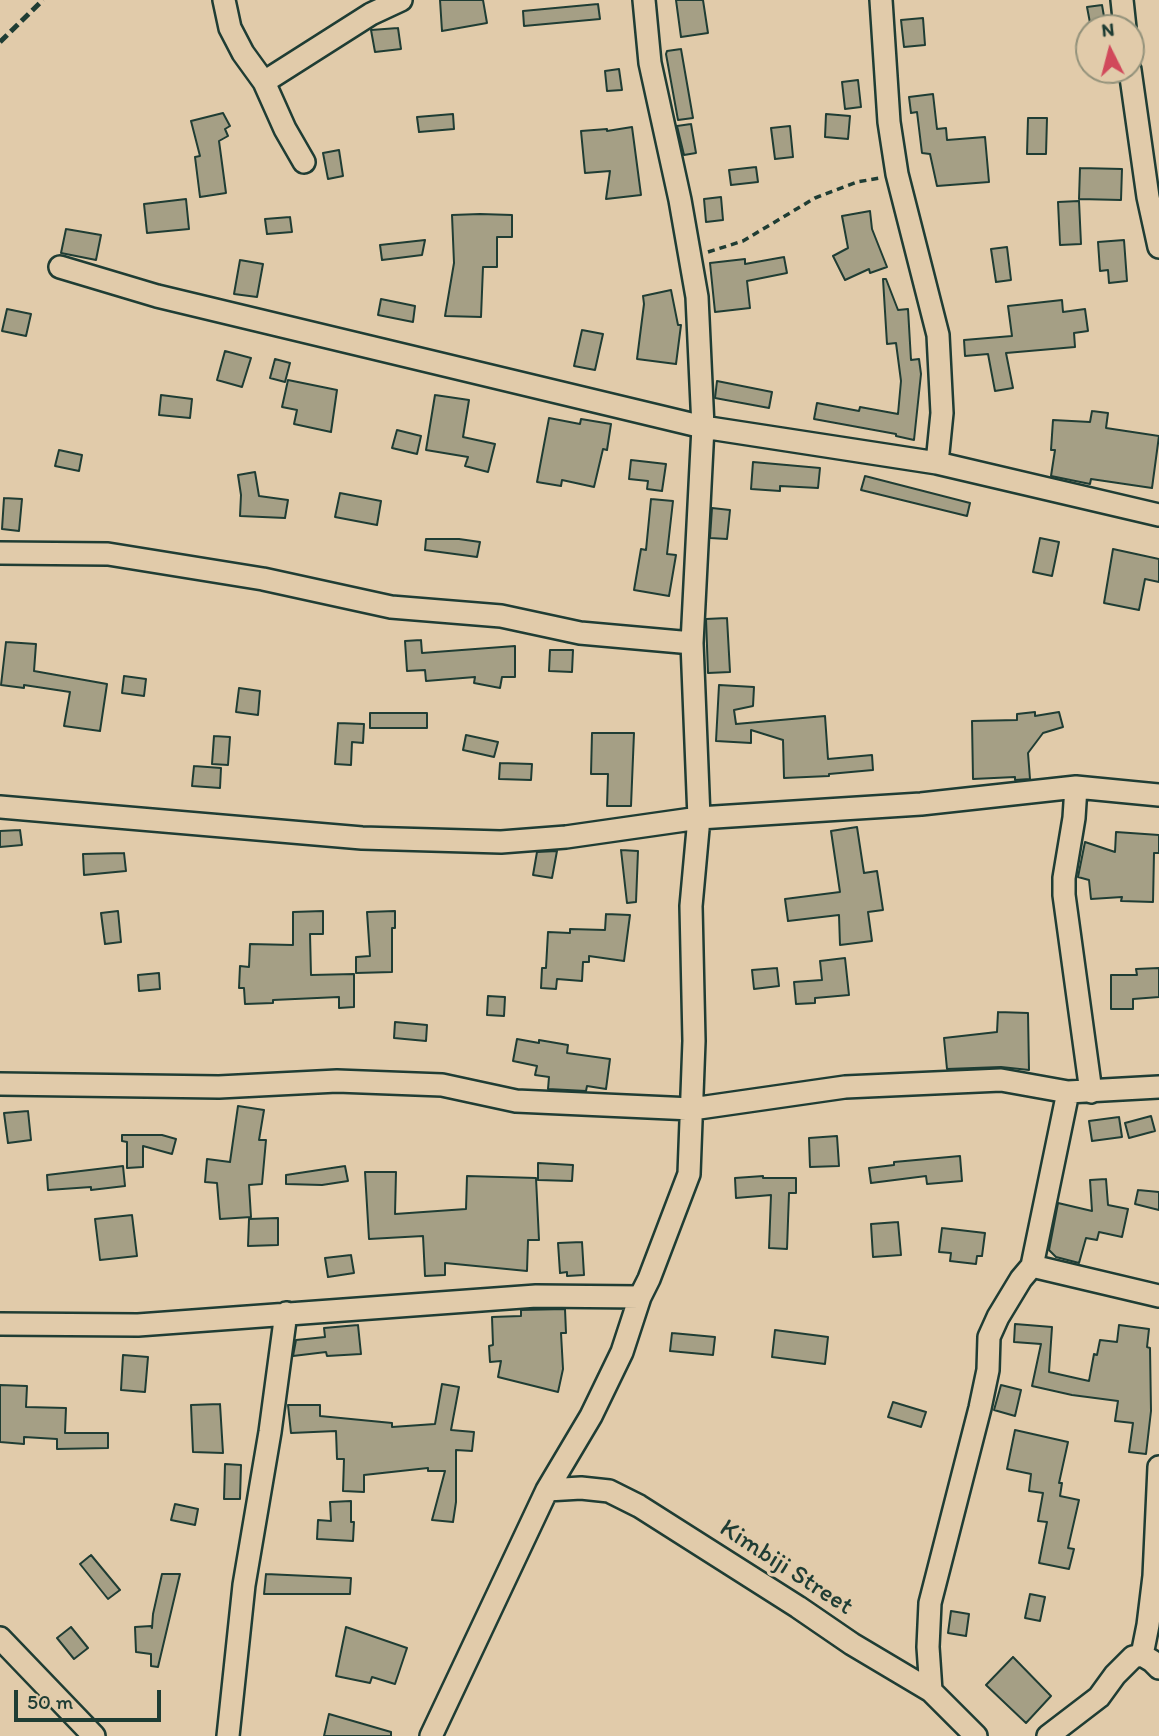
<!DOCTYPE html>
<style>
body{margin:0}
#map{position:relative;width:1159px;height:1736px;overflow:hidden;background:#e1cbaa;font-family:Itim,sans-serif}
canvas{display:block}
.north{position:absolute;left:1075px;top:14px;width:70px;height:70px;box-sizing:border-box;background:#e1cbaa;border:2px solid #93927b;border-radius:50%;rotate:354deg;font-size:19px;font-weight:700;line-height:28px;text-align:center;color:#1f3d34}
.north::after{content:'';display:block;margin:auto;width:24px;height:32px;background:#d1495b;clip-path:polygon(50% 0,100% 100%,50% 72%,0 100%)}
.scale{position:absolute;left:14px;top:1690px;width:147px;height:32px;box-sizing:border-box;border:4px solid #1f3d34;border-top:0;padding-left:9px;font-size:21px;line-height:24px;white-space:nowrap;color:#1f3d34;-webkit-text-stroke:5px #e1cbaa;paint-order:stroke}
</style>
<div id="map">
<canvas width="1159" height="1736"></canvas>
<div class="north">N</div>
<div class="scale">50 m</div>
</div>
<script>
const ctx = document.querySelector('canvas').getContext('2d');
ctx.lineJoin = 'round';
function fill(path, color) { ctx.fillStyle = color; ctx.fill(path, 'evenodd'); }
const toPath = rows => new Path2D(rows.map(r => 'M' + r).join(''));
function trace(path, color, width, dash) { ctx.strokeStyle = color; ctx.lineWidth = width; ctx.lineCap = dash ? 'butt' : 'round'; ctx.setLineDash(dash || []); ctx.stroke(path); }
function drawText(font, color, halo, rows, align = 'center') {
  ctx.font = font + ' Itim,sans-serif'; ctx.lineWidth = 7; ctx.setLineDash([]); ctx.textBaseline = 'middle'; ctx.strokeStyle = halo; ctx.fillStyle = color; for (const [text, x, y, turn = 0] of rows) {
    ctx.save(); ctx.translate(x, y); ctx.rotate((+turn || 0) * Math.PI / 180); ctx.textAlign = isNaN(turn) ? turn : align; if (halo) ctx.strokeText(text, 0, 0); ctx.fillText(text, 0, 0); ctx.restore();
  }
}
const building = toPath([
 [440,0,483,0,487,23,442,31,440,0],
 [676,0,703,0,708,33,681,37,676,0],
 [598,4,600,19,524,26,523,11,598,4],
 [1102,5,1106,28,1091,28,1087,7,1102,5],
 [923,18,925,45,904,47,901,20,923,18],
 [398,28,401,49,375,52,371,30,398,28],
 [681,49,693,118,678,120,666,54,667,51,681,49],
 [619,69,622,90,607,91,605,71,619,69],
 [858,80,861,107,845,109,842,82,858,80],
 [933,94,937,129,946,128,947,140,985,137,989,182,937,186,930,154,922,153,917,112,911,113,909,97,933,94],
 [223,113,230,126,225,129,228,136,219,141,226,193,200,197,195,157,200,156,191,121,223,113],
 [453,114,454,129,419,132,417,117,453,114],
 [826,114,850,116,848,139,825,137,826,114],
 [1028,118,1047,118,1046,154,1027,154,1028,118],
 [691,124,696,153,684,155,677,126,691,124],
 [790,126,793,157,775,159,771,128,790,126],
 [632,127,641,195,606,199,610,171,585,173,581,131,607,129,607,131,632,127],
 [339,150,343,176,328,179,323,153,339,150],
 [756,167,758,182,731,185,729,170,756,167],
 [1080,168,1122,169,1121,200,1079,199,1080,168],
 [721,197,723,220,706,222,704,199,721,197],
 [186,199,189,229,147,233,144,204,186,199],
 [1079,201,1081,244,1060,245,1058,202,1079,201],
 [870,211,872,229,887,267,870,273,869,269,845,280,833,256,848,248,842,216,870,211],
 [480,214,512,215,512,237,497,237,497,267,483,267,481,317,445,316,454,263,452,215,480,214],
 [290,217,292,232,267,234,265,219,290,217],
 [66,229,101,235,96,260,61,253,66,229],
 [425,240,422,255,382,260,380,245,425,240],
 [1124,240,1127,281,1109,283,1108,270,1100,271,1098,242,1124,240],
 [1007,247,1011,280,996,282,991,249,1007,247],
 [784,257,787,273,747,281,750,308,715,312,710,263,745,259,745,264,784,257],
 [240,260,263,264,257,297,234,294,240,260],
 [883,279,886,279,898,310,908,309,911,360,919,359,921,374,914,440,896,436,896,434,814,419,817,403,859,411,860,407,898,414,901,381,896,343,887,344,883,279],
 [671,290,678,325,681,325,676,364,637,359,644,304,643,296,671,290],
 [381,299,415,306,413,322,378,315,381,299],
 [1062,300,1063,312,1085,309,1088,331,1074,333,1075,347,1006,353,1013,388,995,391,988,354,965,356,964,340,1012,336,1008,306,1062,300],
 [7,309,31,314,26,336,2,331,7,309],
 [582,330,603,334,595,370,574,366,582,330],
 [225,351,251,358,242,387,217,380,225,351],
 [275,359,290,363,285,382,270,378,275,359],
 [288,380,337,390,331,432,294,424,297,410,282,407,288,380],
 [717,381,772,392,769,408,715,398,717,381],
 [161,395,192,399,190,418,159,415,161,395],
 [435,395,469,400,463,437,495,444,488,472,465,466,468,457,426,450,435,395],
 [1092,411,1108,413,1106,428,1159,436,1152,488,1091,479,1090,484,1051,476,1055,450,1051,450,1053,420,1090,422,1092,411],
 [549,418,580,424,581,419,611,424,607,450,603,449,594,487,562,480,561,486,537,482,549,418],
 [397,430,421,436,417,454,392,448,397,430],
 [59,450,82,455,79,471,55,466,59,450],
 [631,460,666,464,662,491,647,489,648,481,629,479,631,460],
 [753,462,820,468,818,488,780,486,780,491,751,489,753,462],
 [255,472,259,496,288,500,285,518,240,516,241,495,238,475,255,472],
 [865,476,970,503,967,516,861,490,865,476],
 [340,493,381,501,377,525,335,517,340,493],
 [4,498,22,499,19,531,2,529,4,498],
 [651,499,673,501,667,554,676,555,669,596,634,590,641,549,646,550,651,499],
 [712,508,730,510,727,539,710,538,712,508],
 [1040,538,1059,542,1052,576,1033,572,1040,538],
 [426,539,459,539,480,542,477,557,425,550,426,539],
 [1113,549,1159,559,1159,582,1145,579,1139,610,1104,603,1113,549],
 [727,618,730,672,708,673,706,619,727,618],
 [421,640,422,653,515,646,515,677,502,677,500,688,474,683,475,677,426,681,425,670,407,671,405,641,421,640],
 [6,642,36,644,34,671,107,684,100,731,64,726,70,692,24,685,24,688,1,685,6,642],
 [550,650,573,650,572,672,549,671,550,650],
 [124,676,146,679,144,696,122,693,124,676],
 [719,685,754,687,753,706,734,710,736,724,825,716,828,759,872,755,873,770,829,774,829,776,784,778,783,740,751,730,751,743,716,741,719,685],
 [239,688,260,691,258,715,236,712,239,688],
 [1035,712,1035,716,1059,712,1063,727,1043,733,1028,753,1030,779,1015,780,1015,777,973,779,972,721,1017,720,1017,714,1035,712],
 [370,713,427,713,427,728,370,728,370,713],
 [338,723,364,724,363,743,352,742,351,765,335,764,338,723],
 [592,733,634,733,631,806,607,806,608,774,591,774,592,733],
 [466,735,498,742,494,757,463,750,466,735],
 [214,736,230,737,228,765,212,764,214,736],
 [500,763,532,764,531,780,499,779,500,763],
 [194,766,221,768,220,788,192,786,194,766],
 [857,827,864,873,877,871,883,910,868,912,872,941,840,945,839,915,788,921,785,899,840,892,831,831,857,827],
 [20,830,22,845,0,847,0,831,20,830],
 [1116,832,1159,835,1159,853,1154,853,1153,902,1121,901,1122,897,1091,899,1089,880,1078,877,1085,842,1115,852,1116,832],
 [621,850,638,851,636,902,627,903,621,850],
 [557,851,552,878,533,875,537,852,557,851],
 [124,853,126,871,84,875,83,854,124,853],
 [118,911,121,942,105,944,101,913,118,911],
 [323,911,323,934,310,934,311,975,354,974,354,1007,339,1008,339,997,273,1000,273,1003,245,1004,244,988,239,988,240,966,249,967,250,944,293,945,293,912,323,911],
 [395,911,395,928,392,928,392,972,356,973,356,957,370,956,367,912,395,911],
 [606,914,630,915,624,961,589,956,589,962,583,962,582,981,557,979,556,989,541,988,542,968,546,968,548,932,570,933,570,929,605,930,606,914],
 [845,958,849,995,815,998,815,1003,796,1004,794,982,822,980,820,961,845,958],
 [777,968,779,986,754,989,752,970,777,968],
 [1159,968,1159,997,1133,999,1133,1009,1111,1009,1111,975,1137,975,1136,969,1159,968],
 [159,973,160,989,139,991,138,975,159,973],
 [488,996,505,997,504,1016,487,1015,488,996],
 [998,1012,1028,1013,1029,1070,1001,1067,947,1069,944,1038,997,1032,998,1012],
 [395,1022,427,1025,426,1041,394,1038,395,1022],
 [517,1039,539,1043,539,1040,568,1045,567,1053,610,1059,606,1089,587,1086,586,1091,548,1089,549,1077,535,1075,537,1066,513,1061,517,1039],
 [238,1106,264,1110,259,1140,266,1140,262,1184,249,1185,251,1217,220,1219,217,1183,205,1182,207,1159,230,1162,238,1106],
 [28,1111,31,1140,8,1143,4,1113,28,1111],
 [1151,1116,1155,1131,1129,1138,1125,1123,1151,1116],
 [1119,1117,1122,1137,1092,1141,1089,1121,1119,1117],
 [122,1135,162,1135,176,1139,172,1154,143,1146,143,1167,127,1168,127,1142,122,1141,122,1135],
 [837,1136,839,1166,810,1167,809,1138,837,1136],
 [960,1156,962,1181,927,1184,926,1176,871,1183,869,1168,894,1165,894,1162,960,1156],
 [538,1163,573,1165,572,1181,538,1180,538,1163],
 [123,1166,125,1186,91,1190,91,1187,48,1190,47,1175,123,1166],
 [345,1166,348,1181,322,1185,286,1184,286,1175,345,1166],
 [365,1172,396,1172,395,1214,466,1209,467,1176,536,1178,539,1240,528,1240,527,1271,445,1263,445,1275,425,1276,423,1236,369,1239,365,1172],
 [763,1176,763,1178,796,1178,796,1193,789,1193,787,1249,769,1248,771,1195,736,1198,735,1178,763,1176],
 [1106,1179,1108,1205,1128,1209,1122,1237,1099,1232,1097,1240,1086,1238,1079,1263,1056,1257,1049,1250,1058,1203,1092,1211,1090,1180,1106,1179],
 [1138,1190,1159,1192,1159,1210,1135,1204,1138,1190],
 [132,1215,137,1256,100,1260,95,1219,132,1215],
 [278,1218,278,1245,248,1246,249,1219,278,1218],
 [898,1222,901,1255,873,1257,871,1224,898,1222],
 [942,1228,985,1233,982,1256,977,1256,976,1264,950,1261,951,1253,939,1252,942,1228],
 [582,1242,584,1275,567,1276,567,1272,560,1273,558,1243,582,1242],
 [351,1255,354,1273,328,1277,325,1258,351,1255],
 [565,1309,566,1333,561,1333,563,1369,558,1392,498,1377,501,1361,490,1362,489,1346,493,1345,492,1317,521,1316,521,1310,565,1309],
 [1015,1324,1052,1327,1049,1372,1089,1381,1094,1354,1097,1355,1100,1340,1117,1342,1119,1325,1149,1329,1147,1347,1150,1348,1151,1411,1146,1454,1129,1452,1133,1423,1115,1421,1118,1401,1072,1395,1032,1386,1041,1344,1014,1342,1015,1324],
 [358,1325,361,1354,327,1356,326,1352,293,1356,296,1340,325,1337,324,1328,358,1325],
 [775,1330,828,1337,825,1364,772,1357,775,1330],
 [672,1333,715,1337,713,1355,670,1351,672,1333],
 [123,1355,148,1357,145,1392,121,1390,123,1355],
 [442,1384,459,1387,451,1430,474,1432,472,1451,456,1450,456,1502,453,1522,432,1520,445,1471,428,1471,428,1468,364,1475,364,1492,343,1491,344,1459,337,1459,336,1431,291,1433,288,1405,320,1405,320,1416,392,1423,392,1427,435,1424,442,1384],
 [0,1385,27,1386,26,1407,66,1408,65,1433,108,1433,108,1448,57,1449,57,1439,24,1437,24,1444,0,1442,0,1385],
 [1001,1385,1021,1390,1015,1416,994,1410,1001,1385],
 [893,1402,926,1412,921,1427,888,1417,893,1402],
 [220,1404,223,1453,193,1452,191,1405,220,1404],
 [1015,1430,1068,1442,1059,1483,1062,1483,1060,1496,1079,1500,1068,1548,1074,1549,1069,1569,1039,1563,1047,1522,1038,1521,1043,1493,1029,1491,1031,1474,1007,1469,1015,1430],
 [225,1464,241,1465,240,1499,224,1499,225,1464],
 [351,1501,351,1522,354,1522,353,1541,317,1539,318,1520,331,1521,330,1502,351,1501],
 [175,1504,198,1509,195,1525,171,1520,175,1504],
 [91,1555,120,1590,108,1599,80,1564,91,1555],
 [162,1574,180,1574,158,1667,151,1666,151,1654,136,1652,135,1627,151,1626,152,1628,153,1614,162,1574],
 [266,1574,351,1578,350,1594,264,1594,266,1574],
 [1030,1594,1045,1597,1040,1621,1025,1618,1030,1594],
 [951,1611,969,1614,966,1636,948,1633,951,1611],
 [71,1627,88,1648,74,1659,57,1638,71,1627],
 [346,1627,407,1648,395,1684,372,1677,370,1683,336,1676,346,1627],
 [1013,1657,1051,1696,1026,1723,986,1685,1013,1657],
 [329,1714,391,1732,391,1736,324,1736,329,1714]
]);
const path = toPath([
 [708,252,743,241,815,198,857,182,880,178]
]);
const street = toPath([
 [224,0,230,28,243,53,264,82,285,129,304,162],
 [881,0,889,122,897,174,938,335,942,413,937,463],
 [1122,0,1125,28],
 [1130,70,1148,197,1159,247],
 [264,82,371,14,401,0],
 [60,267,157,296,703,427,937,463,1159,515],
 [0,553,108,554,263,579,391,607,501,616,580,633,692,643],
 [1076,787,1074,818,1064,878,1064,895,1091,1092],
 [0,807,362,838,501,842,566,837,699,818,921,804,1076,787,1159,795],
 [0,1084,219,1087,337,1081,442,1085,516,1101,692,1109,845,1087,1001,1080,1068,1092,1159,1087],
 [1032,1266,1159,1296],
 [0,1324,138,1325,536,1296,640,1297],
 [547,1490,581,1488,609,1491,639,1506,798,1607,852,1644,931,1691,976,1736],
 [0,1638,94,1736],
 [1142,1655,1148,1625,1154,1576,1159,1467],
 [931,1691,928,1647,930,1603,980,1408,988,1370,989,1337,998,1317,1021,1279,1032,1266,1068,1092],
 [228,1736,244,1585,270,1432,286,1313],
 [431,1736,547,1490,591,1416,622,1352,640,1297,649,1279,689,1174,694,1041,691,906,699,818,692,643,703,427,697,297,680,200,650,63,644,0],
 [1048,1736,1099,1697,1115,1675,1133,1657,1142,1655,1152,1661,1159,1668]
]);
const rail = toPath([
 [0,42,43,0]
]);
const streetNames = [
 ["Kimbiji Street",786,1568,33]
];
fill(building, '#a59f85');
trace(building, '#1f3d34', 2);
trace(street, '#1f3d34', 26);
trace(path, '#1f3d34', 3.5, [7, 5]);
trace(street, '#e1cbaa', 21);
trace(rail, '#1f3d34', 5, [10, 5]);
drawText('26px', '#1f3d34', '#e1cbaa', streetNames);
</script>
